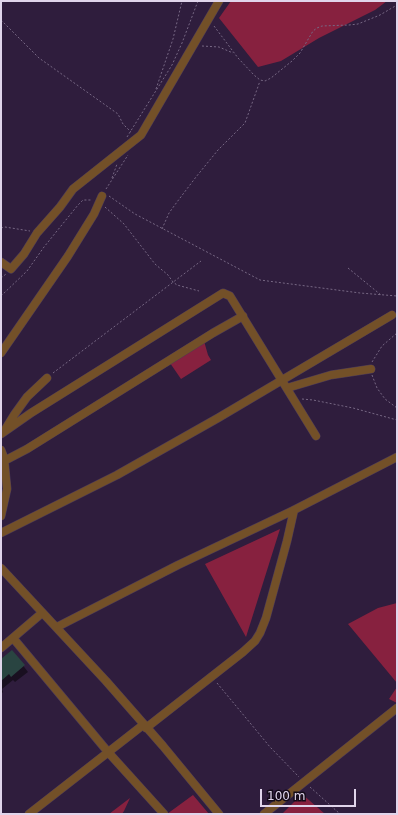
<!DOCTYPE html>
<style>
body{margin:0}
#map{position:relative;width:398px;height:815px;overflow:hidden;background:#2f1d3d;font-family:"DejaVu Sans",sans-serif}
canvas{display:block}
.frame{position:absolute;inset:0;border:2px solid #e0d5eb;pointer-events:none}
.scale{position:absolute;left:260px;top:789px;width:96px;height:18px;box-sizing:border-box;border:2px solid #e0d5eb;border-top:0;padding-left:5px;font-size:12px;line-height:14px;white-space:nowrap;color:#e0d5eb;-webkit-text-stroke:3px #130b19;paint-order:stroke}
</style>
<div id="map">
<canvas width="398" height="815"></canvas>
<div class="frame"></div>
<div class="scale">100 m</div>
</div>
<script>
const ctx = document.querySelector('canvas').getContext('2d');
ctx.lineJoin = 'round';
function fill(path, color) { ctx.fillStyle = color; ctx.fill(path, 'evenodd'); }
const toPath = rows => new Path2D(rows.map(r => 'M' + r).join(''));
function trace(path, color, width, dash) { ctx.strokeStyle = color; ctx.lineWidth = width; ctx.lineCap = dash ? 'butt' : 'round'; ctx.setLineDash(dash || []); ctx.stroke(path); }
const green = toPath([
 [231,1,387,1,375,10,319,38,281,61,258,67,219,18],
 [204,341,208,355,211,360,181,379,170,363],
 [280,529,246,637,205,564],
 [397,603,397,683,348,624,378,608],
 [397,687,397,703,389,699],
 [302,794,325,814,282,814],
 [193,795,209,814,167,814],
 [130,798,124,811,122,814,109,814]
]);
const shadow = toPath([
 [12,651,28,672,15,682,13,680,2,689,3,692,1,694,1,660]
]);
const building = toPath([
 [12,650,25,665,11,677,9,674,1,681,1,659]
]);
const path = toPath([
 [1,20,39,58,118,114,123,124,131,132],
 [214,26,238,58,254,75,260,80,265,81,271,78,292,61,300,53,313,31,317,28,322,26,349,25,358,24,380,15,397,5],
 [202,46,219,47,233,53],
 [156,89,173,39,182,1],
 [127,137,172,65,182,43,198,1],
 [112,178,117,164],
 [106,189,128,155],
 [109,196,135,214,260,280,360,293,397,296],
 [105,207,124,224,155,264,168,275,173,282,177,285,199,291],
 [1,228,5,227,30,231],
 [162,229,169,213,177,202,196,177,218,150,245,123,260,81],
 [348,268,381,295],
 [1,278,6,274],
 [1,296,27,271,44,247,78,205,83,200,92,200],
 [372,362,382,346,397,333],
 [53,373,201,261],
 [372,375,377,388,385,399,397,408],
 [302,399,313,400,353,408,397,420],
 [217,683,270,747,299,777],
 [310,787,340,814]
]);
const minor = toPath([
 [1,262,11,269,24,254,37,233,60,207,73,189,141,135,219,1],
 [1,353,68,256,94,214,102,196],
 [287,388,331,375,371,369],
 [6,428,14,415,27,397,47,378],
 [1,434,31,413,223,293,230,296,316,436],
 [1,450,4,458,7,489,1,516],
 [4,461,27,449,213,333,243,316],
 [1,533,117,475,218,418,392,315],
 [1,568,106,681,163,746,219,814],
 [57,627,178,565,294,510,397,457],
 [13,638,108,752,164,814],
 [1,648,42,613],
 [146,728,243,652,255,641,260,633,266,618,287,541,294,510],
 [29,814,143,725],
 [264,814,397,708]
]);
fill(green, '#87213f');
fill(shadow, '#0007');
fill(building, '#294441');
trace(minor, '#4b3a59', 9);
trace(path, '#776884', 1, [2, 2]);
trace(minor, '#735028', 8);
</script>
